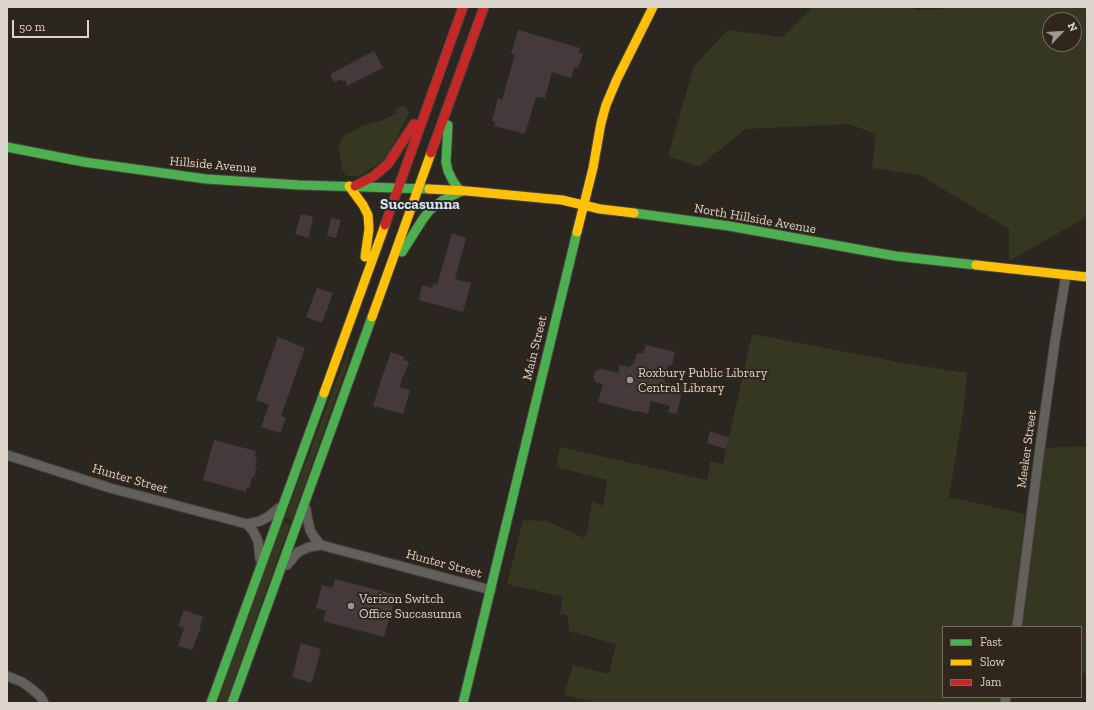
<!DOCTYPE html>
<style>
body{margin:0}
#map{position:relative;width:1094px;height:710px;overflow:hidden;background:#2b2620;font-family:"Zilla Slab",serif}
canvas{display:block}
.frame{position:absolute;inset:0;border:8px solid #dad4cd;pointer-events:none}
.legend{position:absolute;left:942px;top:626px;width:140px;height:72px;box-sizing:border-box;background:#30261b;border:1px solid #746c62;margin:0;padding:5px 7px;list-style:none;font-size:12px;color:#dad4cd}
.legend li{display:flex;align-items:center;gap:8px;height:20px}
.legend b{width:20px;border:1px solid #746c62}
.north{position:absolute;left:1042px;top:12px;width:40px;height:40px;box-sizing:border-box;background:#30261b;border:1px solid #746c62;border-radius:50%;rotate:65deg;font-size:11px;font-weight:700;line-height:16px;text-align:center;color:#dad4cd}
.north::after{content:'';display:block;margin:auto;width:14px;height:18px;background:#9d9790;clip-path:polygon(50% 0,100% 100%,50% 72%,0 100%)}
.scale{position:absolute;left:12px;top:20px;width:77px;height:18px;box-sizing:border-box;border:2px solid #dad4cd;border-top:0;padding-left:5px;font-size:12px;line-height:14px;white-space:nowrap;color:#dad4cd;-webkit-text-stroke:3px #30261b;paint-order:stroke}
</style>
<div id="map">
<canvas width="1094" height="710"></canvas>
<div class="frame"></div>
<ul class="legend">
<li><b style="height:5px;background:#4caf50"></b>Fast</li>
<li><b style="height:5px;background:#ffc107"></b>Slow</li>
<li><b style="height:5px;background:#c62828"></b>Jam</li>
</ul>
<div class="north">N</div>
<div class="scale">50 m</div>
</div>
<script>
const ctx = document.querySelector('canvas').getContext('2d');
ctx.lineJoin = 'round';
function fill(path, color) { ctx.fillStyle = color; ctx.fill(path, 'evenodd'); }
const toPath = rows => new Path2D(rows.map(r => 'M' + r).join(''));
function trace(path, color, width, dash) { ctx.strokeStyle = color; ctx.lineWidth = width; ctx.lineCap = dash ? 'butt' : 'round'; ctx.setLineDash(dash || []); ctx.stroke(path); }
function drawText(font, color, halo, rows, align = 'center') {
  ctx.font = font + ' "Zilla Slab",serif'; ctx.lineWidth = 4; ctx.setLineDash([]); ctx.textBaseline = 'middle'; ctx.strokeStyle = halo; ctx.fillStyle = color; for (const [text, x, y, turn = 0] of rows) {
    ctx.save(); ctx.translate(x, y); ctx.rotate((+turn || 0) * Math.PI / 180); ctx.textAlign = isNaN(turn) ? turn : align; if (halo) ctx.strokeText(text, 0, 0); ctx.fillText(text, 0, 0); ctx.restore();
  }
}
const green = toPath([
 [813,7,910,7,917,10,971,7,1087,7,1087,217,1009,261,1009,229,920,175,872,168,876,134,849,124,746,129,699,167,668,156,694,66,728,30,782,37],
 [1050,20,1074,20,1074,44,1050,44],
 [403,106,406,106,409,113,387,159,359,176,347,176,345,175,342,169,339,151,339,145,342,138,348,133,357,130,358,128,362,126,381,121,397,113,395,109,397,108],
 [752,334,903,363,967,373,963,413,949,497,1025,514,1012,627,943,627,943,697,1002,697,1001,703,597,703,564,695,573,665,609,674,616,644,569,631,568,617,566,615,560,614,563,597,507,584,523,520,547,521,584,538,587,533,592,502,603,506,607,480,556,467,560,447,707,480,711,461,723,464],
 [351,342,347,366,292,520,285,517],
 [1087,446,1087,673,1081,673,1081,627,1023,627,1033,517,1043,448],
 [283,521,290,524,226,703,217,703]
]);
const building = toPath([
 [518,30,580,48,578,52,583,54,578,68,574,67,571,78,552,72,545,98,536,97,525,134,495,126,495,122,492,121,498,98,502,100,515,54,511,54],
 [374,51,383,68,347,86,345,80,342,81,341,79,334,82,330,74],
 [301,214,302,214,313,217,309,238,295,234],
 [331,218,341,220,336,238,327,236],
 [452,233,466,238,455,279,471,283,463,312,419,300,422,285,432,288,433,284,437,285],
 [317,288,333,293,322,323,306,317],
 [278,337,305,348,281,416,286,418,280,433,261,427,269,405,256,400],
 [646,345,675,352,672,365,668,365,664,382,683,387,677,414,668,412,670,406,651,401,648,414,637,411,637,412,598,402,603,384,596,383,593,377,595,372,600,369,619,373,619,365,629,367,634,363,637,353,643,354],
 [391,352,404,357,403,360,409,362,399,387,410,390,403,414,373,406,382,377],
 [710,431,729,438,726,449,707,443],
 [214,440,256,451,255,456,257,457,255,467,257,467,254,478,252,477,250,488,247,487,246,492,203,480],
 [335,579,396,595,384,637,323,621,326,611,316,608,322,585,332,588],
 [184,610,203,617,200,626,201,627,192,650,178,646,184,628,178,626],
 [301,643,321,649,313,679,312,679,311,683,292,677]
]);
const street = toPath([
 [7,455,110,488,247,524,260,521,268,517,279,508],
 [306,509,307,516,310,530,314,537,321,545],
 [247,524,253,531,258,541,260,559],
 [287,565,298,552,309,547,321,545,491,590],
 [1017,627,1039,455,1055,341,1066,275],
 [7,676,22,682,28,686,40,696,44,703],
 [1005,703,1006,697]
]);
const fast = toPath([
 [7,147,84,162,206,179,299,185,429,189],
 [634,213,729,226,895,256,976,265],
 [402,252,423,219,430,210,443,200,462,191,458,188,453,181,448,171,446,162,448,125],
 [211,703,324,393],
 [232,703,372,317],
 [463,703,577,232]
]);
const slow = toPath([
 [349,186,363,205,368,215,369,229,365,257],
 [429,189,467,191,562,200,600,209,634,213],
 [577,232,593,168,601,123,606,105,617,79,653,7],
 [976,265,1087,277],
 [372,317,431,153],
 [324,393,385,225]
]);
const jam = toPath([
 [431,153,484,7],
 [355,186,374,176,388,164,414,124],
 [385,225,463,7]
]);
const markers = [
 [630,380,4,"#9d9790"],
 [351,606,4,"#9d9790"]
];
const streetNames = [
 ["Hillside Avenue",213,165,5],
 ["North Hillside Avenue",755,219,10],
 ["Main Street",535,348,-76],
 ["Meeker Street",1027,449,-82],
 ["Hunter Street",130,479,16],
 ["Hunter Street",444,564,15]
];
const poiNames = [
 ["Roxbury Public Library",638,373],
 ["Central Library",638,388],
 ["Verizon Switch",359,599],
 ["Office Succasunna",359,614]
];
const quarterNames = [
 ["Succasunna",420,205]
];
fill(green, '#363721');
fill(building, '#443a3b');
trace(street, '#47423d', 11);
trace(fast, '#47423d', 11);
trace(slow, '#47423d', 11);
trace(jam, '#47423d', 11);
trace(street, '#635f5b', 9);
trace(fast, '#4caf50', 9);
trace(slow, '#ffc107', 9);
trace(jam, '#c62828', 9);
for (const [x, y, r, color] of markers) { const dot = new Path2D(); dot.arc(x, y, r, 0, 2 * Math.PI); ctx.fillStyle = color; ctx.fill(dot); trace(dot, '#30261b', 1.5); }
drawText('13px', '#dad4cd', '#30261b', streetNames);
drawText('13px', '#dad4cd', '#30261b', poiNames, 'left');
drawText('bold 15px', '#cee8fd', '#30261b', quarterNames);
</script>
